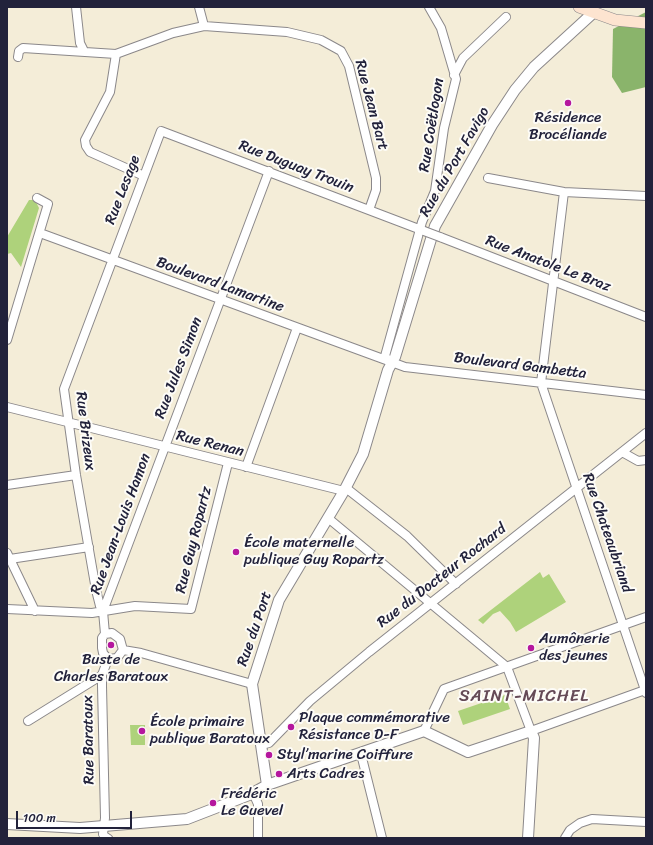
<!DOCTYPE html>
<meta charset="utf-8">
<style>
body{margin:0}
#map{position:relative;width:653px;height:845px;overflow:hidden;background:#f4edd8;font-family:Sriracha,sans-serif}
canvas{display:block}
.frame{position:absolute;inset:0;border:8px solid #22223b;pointer-events:none}
.scale{position:absolute;left:16px;top:811px;width:116px;height:18px;box-sizing:border-box;border:2px solid #22223b;border-top:0;padding-left:5px;font-size:12px;line-height:14px;white-space:nowrap;color:#22223b;-webkit-text-stroke:3px #fdfcf7;paint-order:stroke}
</style>
<div id="map">
<canvas width="653" height="845"></canvas>
<div class="frame"></div>
<div class="scale">100 m</div>
</div>
<script>
const ctx = document.querySelector('canvas').getContext('2d');
ctx.lineJoin = 'round';
function fill(path, color) { ctx.fillStyle = color; ctx.fill(path, 'evenodd'); }
const toPath = rows => new Path2D(rows.map(r => 'M' + r).join(''));
function trace(path, color, width, dash) { ctx.strokeStyle = color; ctx.lineWidth = width; ctx.lineCap = dash ? 'butt' : 'round'; ctx.setLineDash(dash || []); ctx.stroke(path); }
function drawText(font, color, halo, rows, align = 'center') {
  ctx.font = font + ' Sriracha,sans-serif'; ctx.lineWidth = 4; ctx.setLineDash([]); ctx.textBaseline = 'middle'; ctx.strokeStyle = halo; ctx.fillStyle = color; for (const [text, x, y, turn = 0] of rows) {
    ctx.save(); ctx.translate(x, y); ctx.rotate((+turn || 0) * Math.PI / 180); ctx.textAlign = isNaN(turn) ? turn : align; if (halo) ctx.strokeText(text, 0, 0); ctx.fillText(text, 0, 0); ctx.restore();
  }
}
const green = toPath([
 [29,200,35,200,39,208,21,267,11,253,7,254,7,237],
 [540,572,543,578,549,574,566,602,516,632,510,622,500,611,493,614,483,624,478,620],
 [505,695,510,709,463,725,458,711],
 [130,725,145,725,145,745,131,745]
]);
const forest = toPath([
 [646,12,646,87,622,93,612,77,613,29]
]);
const pedestrian = toPath([
 [103,834,109,838]
]);
const minor = toPath([
 [76,7,80,43,84,51],
 [199,7,204,26],
 [116,54,110,92,85,140,86,146,90,152,144,176],
 [18,57,19,51,23,48,116,54,173,33,204,26,287,32,321,40,341,51,349,66,376,178,376,190,369,210],
 [454,75,463,58,506,17],
 [488,178,564,192,646,196],
 [564,192,541,383,646,693],
 [40,233,405,367,646,395],
 [440,237,646,317],
 [7,340,48,204,37,198],
 [391,363,385,356,422,222,435,191,444,128,456,79,441,28,429,7],
 [7,407,344,491],
 [622,452,638,461,646,460],
 [246,467,297,328],
 [7,485,76,475],
 [346,488,407,536,456,584],
 [328,518,507,667,531,731,645,690],
 [7,553,35,611],
 [10,559,89,547],
 [7,609,92,613,135,606,191,609,228,463],
 [103,611,100,606,96,590,76,475,64,389,161,131,424,231],
 [105,634,112,633,120,639,123,650,117,658,108,659,103,653,102,648,102,638,105,634,103,611,269,171],
 [123,650,141,653,252,684],
 [28,721,102,675],
 [424,731,444,689,646,617],
 [261,745,269,743,310,701,369,652,646,433],
 [361,754,382,838],
 [253,793,258,804,258,838],
 [103,834,105,818,102,686,102,675,108,659],
 [565,838,570,830,580,823,592,819,646,822]
]);
const tertiary = toPath([
 [267,785,252,684,279,600,344,491,363,454,388,370,395,357,435,226,492,125,515,90,534,67,593,13],
 [7,824,80,828,187,819,249,795,267,785,424,731,468,752,531,731,534,738,528,838]
]);
const secondary = toPath([
 [579,7,615,20,646,23]
]);
const minorBridge = toPath([
 [424,231,440,237]
]);
const markers = [
 [568,103,4,"#b5179e"],
 [236,552,4,"#b5179e"],
 [111,645,4,"#b5179e"],
 [531,648,4,"#b5179e"],
 [291,727,4,"#b5179e"],
 [142,731,4,"#b5179e"],
 [269,755,4,"#b5179e"],
 [279,774,4,"#b5179e"],
 [213,803,4,"#b5179e"]
];
const streetNames = [
 ["Rue Jean Bart",371,105,75],
 ["Rue Coëtlogon",432,125,-81],
 ["Rue du Port Favigo",455,162,-60],
 ["Rue Duguay Trouin",296,167,21],
 ["Rue Lesage",123,190,-69],
 ["Rue Anatole Le Braz",548,264,21],
 ["Boulevard Lamartine",220,285,20],
 ["Boulevard Gambetta",520,366,7],
 ["Rue Jules Simon",179,368,-69],
 ["Rue Brizeux",85,431,83],
 ["Rue Renan",210,444,14],
 ["Rue Jean-Louis Hamon",121,524,-70],
 ["Rue Chateaubriand",607,533,71],
 ["Rue Guy Ropartz",194,540,-76],
 ["Rue du Docteur Rochard",442,576,-38],
 ["Rue du Port",255,629,-71],
 ["Rue Baratoux",89,740,-91]
];
const poiNames = [
 ["Résidence",568,118,"center"],
 ["Brocéliande",568,135,"center"],
 ["École maternelle",244,543],
 ["publique Guy Ropartz",244,560],
 ["Aumônerie",539,639],
 ["des jeunes",539,656],
 ["Buste de",111,660,"center"],
 ["Charles Baratoux",111,677,"center"],
 ["Plaque commémorative",299,718],
 ["Résistance D-F",299,735],
 ["École primaire",150,722],
 ["publique Baratoux",150,739],
 ["Styl’marine Coiffure",277,755],
 ["Arts Cadres",287,774],
 ["Frédéric",221,794],
 ["Le Guevel",221,811]
];
const quarterNames = [
 ["SAINT-MICHEL",524,697]
];
fill(green, '#aed27b');
fill(forest, '#8ab46b');
trace(pedestrian, '#8b888a', 8);
trace(minor, '#8b888a', 10);
trace(tertiary, '#8b888a', 12);
trace(secondary, '#8b888a', 12);
trace(pedestrian, '#fff', 6);
trace(minor, '#fff', 8);
trace(tertiary, '#fff', 10);
trace(secondary, '#fde4d0', 11);
trace(minorBridge, '#8b888a', 10, []);
trace(minorBridge, '#fff', 8);
for (const [x, y, r, color] of markers) { const dot = new Path2D(); dot.arc(x, y, r, 0, 2 * Math.PI); ctx.fillStyle = color; ctx.fill(dot); trace(dot, '#fdfcf7', 1.5); }
drawText('15px', '#22223b', '#fdfcf7', streetNames);
drawText('15px', '#22223b', '#fdfcf7', poiNames, 'left');
ctx.letterSpacing = '1px';
drawText('17px', '#654a56', '#fdfcf7', quarterNames);
ctx.letterSpacing = '0px';
</script>
